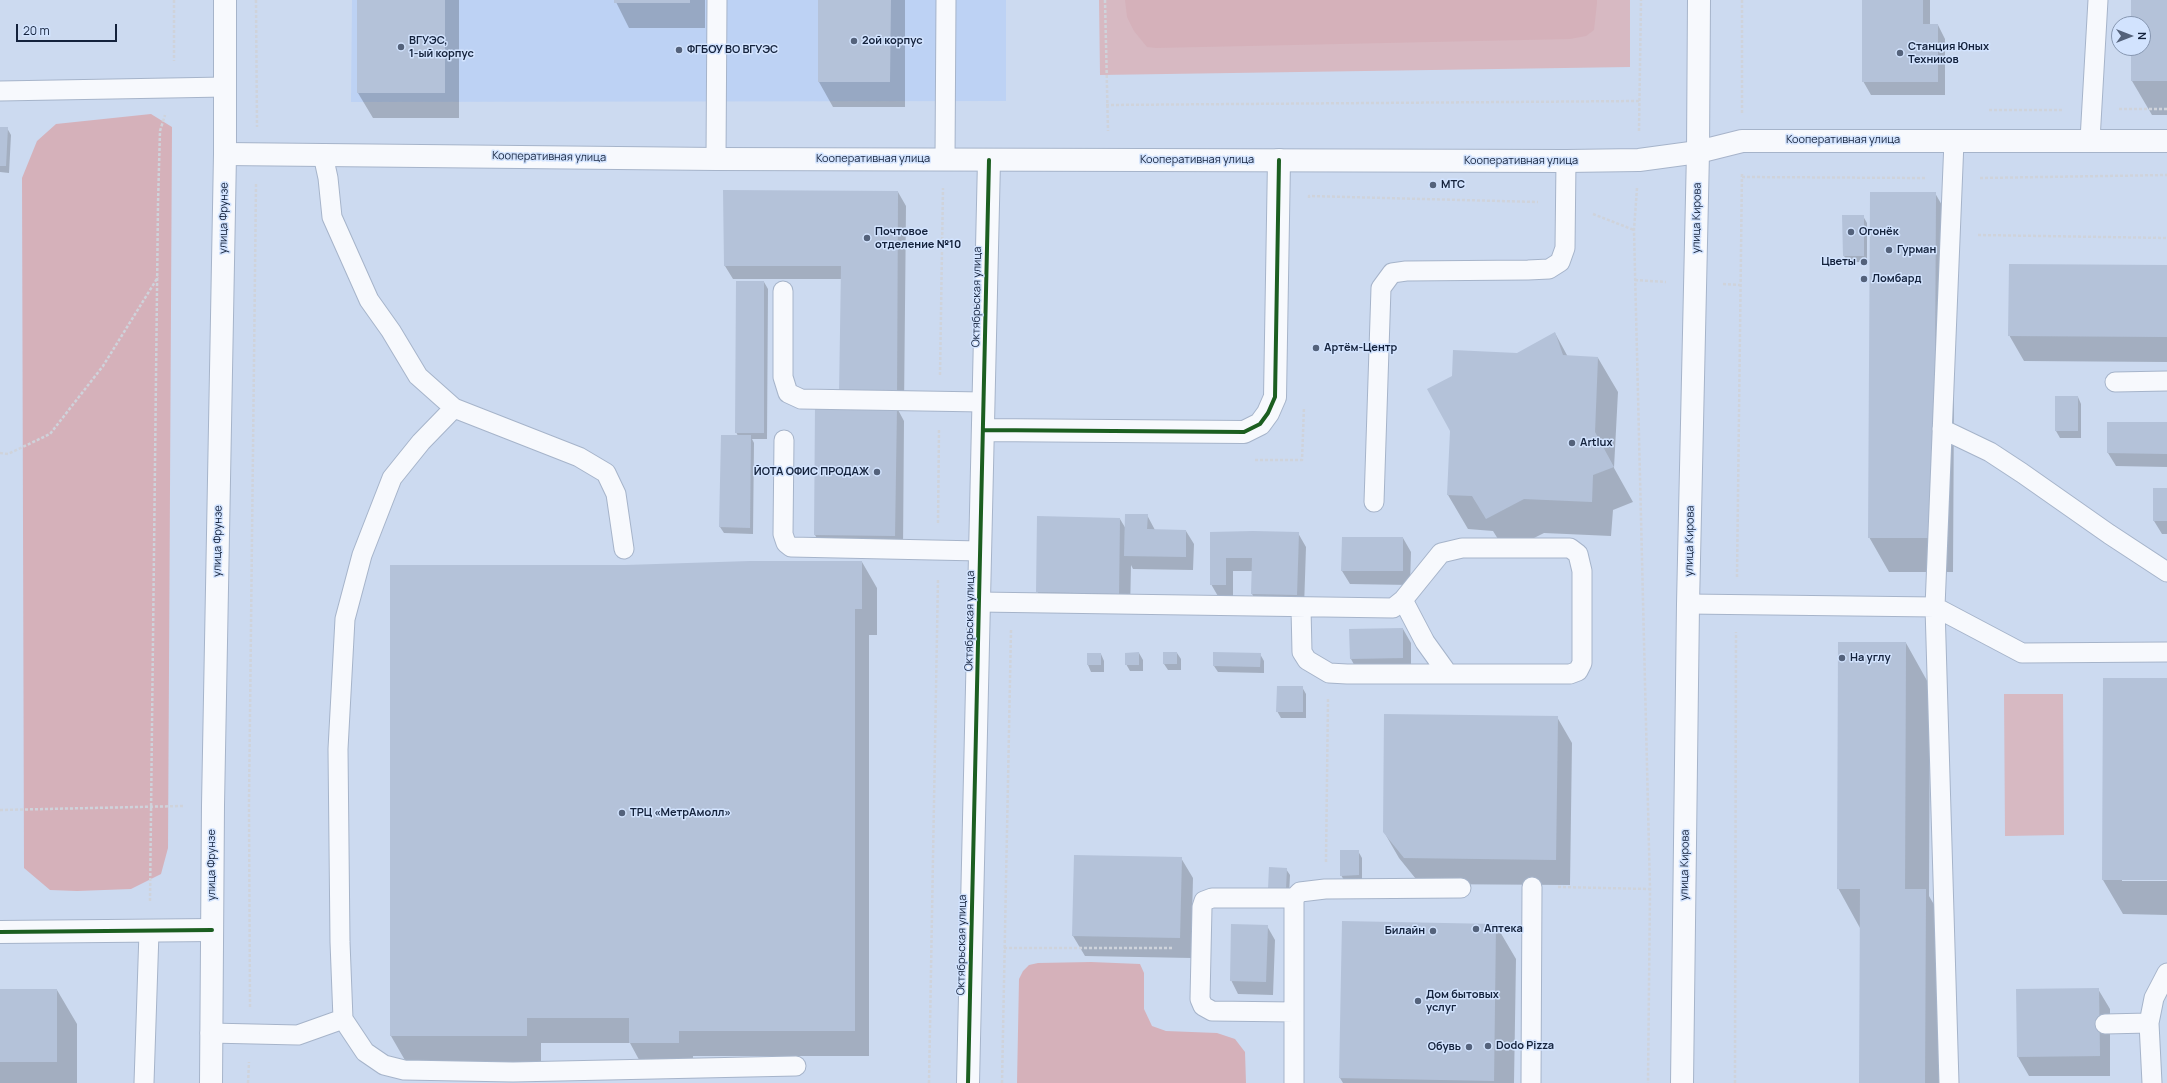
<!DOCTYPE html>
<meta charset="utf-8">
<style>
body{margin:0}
#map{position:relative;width:2167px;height:1083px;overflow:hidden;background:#ccdaf0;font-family:Manrope,sans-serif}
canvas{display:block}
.north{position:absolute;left:2111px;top:16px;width:40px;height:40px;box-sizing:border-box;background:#d2e3fe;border:1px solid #8696b0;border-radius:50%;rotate:90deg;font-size:11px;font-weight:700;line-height:16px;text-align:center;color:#14223c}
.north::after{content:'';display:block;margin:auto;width:14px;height:18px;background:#54627b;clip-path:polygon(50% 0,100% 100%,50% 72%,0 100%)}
.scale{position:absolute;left:16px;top:24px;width:101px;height:18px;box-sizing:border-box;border:2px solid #14223c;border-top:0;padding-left:5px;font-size:12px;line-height:14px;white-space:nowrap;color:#14223c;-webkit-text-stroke:3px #d2e3fe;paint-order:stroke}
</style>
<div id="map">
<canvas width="2167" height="1083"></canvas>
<div class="north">N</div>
<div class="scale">20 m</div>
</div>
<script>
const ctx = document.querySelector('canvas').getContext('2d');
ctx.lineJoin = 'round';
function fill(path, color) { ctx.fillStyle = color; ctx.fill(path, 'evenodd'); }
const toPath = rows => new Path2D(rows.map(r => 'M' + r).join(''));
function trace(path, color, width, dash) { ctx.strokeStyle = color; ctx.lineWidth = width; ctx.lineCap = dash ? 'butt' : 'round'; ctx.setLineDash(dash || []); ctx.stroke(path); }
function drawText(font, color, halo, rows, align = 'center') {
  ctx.font = font + ' Manrope,sans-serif'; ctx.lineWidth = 3; ctx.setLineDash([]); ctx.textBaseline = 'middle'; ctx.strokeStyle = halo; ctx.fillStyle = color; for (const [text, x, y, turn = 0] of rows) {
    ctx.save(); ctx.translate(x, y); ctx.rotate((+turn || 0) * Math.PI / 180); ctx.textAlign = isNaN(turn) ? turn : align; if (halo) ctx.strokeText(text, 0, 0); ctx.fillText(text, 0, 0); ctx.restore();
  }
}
const built = toPath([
 [352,0,1006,0,1006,101,351,102]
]);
const green = toPath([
 [1099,0,1630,0,1630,67,1100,75],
 [2004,694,2063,694,2064,835,2005,836]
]);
const forest = toPath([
 [1125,0,1597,0,1597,3,1594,30,1586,36,1570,39,1156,48,1147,47,1134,31,1127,17],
 [151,114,172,127,168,848,161,874,131,889,77,891,50,890,24,868,22,178,37,141,56,124],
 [1091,962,1140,964,1144,973,1144,1009,1152,1026,1166,1031,1217,1033,1235,1039,1245,1052,1246,1083,1017,1083,1019,979,1023,971,1029,965,1038,963]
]);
const shadow = toPath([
 [358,0,459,0,459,118,373,118,358,93],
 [615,0,705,0,705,28,629,28],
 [819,0,905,0,905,107,833,107,819,82],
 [1863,0,1930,0,1930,25,1938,25,1945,39,1945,95,1871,95,1863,81],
 [2132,0,2167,0,2167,115,2152,115,2132,81,2132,48,2143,48,2143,24,2132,24],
 [0,128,7,128,11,135,9,173,0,172],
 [898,192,906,206,904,408,897,408,904,421,903,549,823,549,815,535,848,407,841,279,733,279,725,266],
 [1935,193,1955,228,1953,572,1889,572,1869,537],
 [1863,216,1867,223,1867,262,1848,262,1844,256],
 [2167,266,2167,362,2024,361,2009,335],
 [764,282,768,289,767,439,752,439,754,443,753,534,724,533,720,527,738,436,736,432],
 [1555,333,1568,357,1598,358,1618,392,1614,468,1633,502,1613,510,1611,536,1544,533,1506,552,1493,531,1468,529,1448,495,1517,354],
 [2056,397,2078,397,2081,404,2081,438,2060,438,2056,431],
 [2167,423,2167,467,2116,466,2108,453],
 [2167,489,2167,534,2162,534,2154,521],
 [1147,515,1155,530,1186,531,1194,544,1193,570,1133,569,1131,565,1130,613,1049,611,1037,591,1120,519,1126,529],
 [1211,533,1298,533,1306,547,1304,608,1260,607,1252,594,1253,571,1233,571,1233,598,1219,598,1211,584],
 [1403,538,1411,552,1410,585,1350,584,1342,571],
 [862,562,877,588,877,635,869,635,869,1056,693,1056,693,1069,644,1069,630,1043,541,1043,541,1062,406,1062,391,1036,391,566,625,566],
 [1403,629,1411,643,1411,672,1358,672,1351,659],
 [1906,643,1930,686,1929,896,1950,932,1949,1083,1860,1083,1860,928,1838,888],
 [1139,653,1143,660,1143,671,1130,671,1126,664],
 [1177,653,1181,659,1181,670,1168,670,1164,664],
 [1088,654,1101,654,1104,661,1104,672,1091,672,1088,665],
 [1260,654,1264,661,1264,673,1218,672,1214,666],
 [2167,679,2167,879,2122,879,2122,881,2167,881,2167,915,2123,914,2103,880],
 [1302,687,1306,694,1306,718,1281,718,1277,711],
 [1557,717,1572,743,1570,885,1420,884,1399,858,1384,832],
 [1358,851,1362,858,1362,882,1345,882,1341,875],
 [1181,858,1193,878,1191,958,1085,956,1073,936],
 [1270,868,1286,869,1290,875,1289,895],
 [1343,922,1496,925,1516,959,1514,1083,1343,1083,1340,1078],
 [1267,926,1275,940,1273,995,1238,994,1231,980],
 [2098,989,2110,1009,2110,1076,2029,1076,2018,1057],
 [0,990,57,990,77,1024,77,1083,0,1083]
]);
const building = toPath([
 [357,0,445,0,445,93,357,93],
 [614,0,690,0,690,3,614,3],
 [818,0,891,0,890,82,818,82],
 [1862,0,1923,0,1923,24,1938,24,1938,82,1862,82],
 [2131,0,2167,0,2167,81,2131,81,2131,48,2143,48,2143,24,2131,24],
 [0,127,8,127,6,166,0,166],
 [723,190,898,191,897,395,839,395,841,266,724,266],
 [1870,192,1936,192,1934,538,1868,538],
 [1842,215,1864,215,1864,256,1843,256],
 [2009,264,2167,265,2167,337,2008,336],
 [736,281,764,281,764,433,735,433],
 [1555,332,1563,355,1598,357,1595,432,1614,467,1593,475,1592,502,1524,499,1486,519,1472,496,1447,495,1450,431,1427,389,1452,376,1453,350,1517,353],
 [2055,396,2078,396,2078,431,2055,431],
 [815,406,897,406,895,536,814,535],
 [2107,422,2167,422,2167,454,2107,453],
 [721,435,751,435,750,528,719,527],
 [2153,488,2167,488,2167,521,2153,521],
 [1125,514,1148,514,1147,529,1186,530,1186,557,1124,556],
 [1037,516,1120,518,1119,594,1036,592],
 [1253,531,1299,532,1297,595,1251,594,1252,558,1226,558,1226,585,1210,585,1210,532],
 [1342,537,1403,537,1403,571,1341,571],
 [750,561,862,561,862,609,855,609,855,1031,679,1031,679,1043,629,1043,629,1018,527,1018,527,1036,390,1036,390,565,625,565],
 [1403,628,1403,658,1350,659,1349,629],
 [1838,642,1906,642,1905,889,1926,889,1925,1083,1859,1083,1860,889,1837,889],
 [1139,652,1139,665,1125,665,1125,653],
 [1163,652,1177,652,1177,664,1163,664],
 [1213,652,1261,653,1260,667,1213,666],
 [1087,653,1101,653,1101,665,1087,665],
 [2103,678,2167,678,2167,880,2102,880],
 [1277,686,1303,686,1303,712,1276,712],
 [1384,714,1558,716,1556,860,1404,858,1383,832],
 [1340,850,1359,850,1359,875,1340,876],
 [1074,855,1182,857,1180,938,1072,936],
 [1269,867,1287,868,1286,889,1268,889],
 [1342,921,1496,924,1494,1081,1339,1078],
 [1231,924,1268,925,1266,982,1230,981],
 [2099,988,2100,1056,2017,1057,2016,989],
 [0,989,57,989,57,1062,0,1062]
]);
const path = toPath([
 [174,0,174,61],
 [256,0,257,127],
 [1105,0,1108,131],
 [1742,0,1742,113],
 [1106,105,1640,101],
 [2119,109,2167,109],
 [1989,110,2064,110],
 [1639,131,1641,0],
 [1742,177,1925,178],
 [1980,178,2167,175],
 [1637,188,1634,230,1650,889,1648,1083],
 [1309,198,1309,196,1538,202],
 [1593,214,1634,230],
 [1978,235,2167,238],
 [1635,280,1666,282],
 [1723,284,1740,285],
 [940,375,943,188],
 [0,453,8,454,50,434,103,366,158,277],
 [1255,460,1302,460,1304,407],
 [938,523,939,428],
 [1737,577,1742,172],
 [0,810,183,806],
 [1326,862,1328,699],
 [1558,887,1650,889],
 [150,901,158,203,160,131,165,115],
 [1004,948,1173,948],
 [250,1007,249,804,256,184],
 [248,1083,249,1062],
 [929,1083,938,578],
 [1002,1083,1011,630],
 [1735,1083,1736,632]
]);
const service = toPath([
 [0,91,225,87],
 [2090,140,2098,0],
 [323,155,328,178,332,217,369,300,391,331,418,376,454,408,579,457,606,473,616,494,624,549],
 [716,159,717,0],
 [945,159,946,0],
 [783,291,783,377,788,393,801,399,983,402],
 [2115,382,2167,381],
 [1942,429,1990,452,2022,473,2109,534,2167,572],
 [784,440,783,534,786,543,791,547,980,551],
 [1374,502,1381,288,1392,273,1406,271,1528,270,1549,269,1560,262,1565,248,1566,161],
 [1403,600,1425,642,1448,674],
 [979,602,1393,608,1403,600,1441,553,1462,548,1570,548,1578,554,1582,571,1582,663,1578,671,1570,674,1347,674,1329,673,1307,660,1302,652,1301,608],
 [1688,604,1935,607,2022,653,2167,652],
 [1294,898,1212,898,1204,901,1202,907,1200,999,1203,1006,1212,1011,1294,1012],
 [343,1019,365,1052,384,1065,404,1070,513,1072,796,1066],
 [2105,1024,2149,1023],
 [210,1033,298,1035,343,1019,340,942,338,749,345,619,362,555,392,478,421,442,454,408],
 [144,1083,149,932],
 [1294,1083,1294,898,1300,892,1325,889,1461,888],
 [1531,1083,1532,887],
 [1949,1083,1935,607,1954,141],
 [2152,1083,2149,1023,2154,998,2167,973]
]);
const minor = toPath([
 [983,430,1244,432,1260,424,1268,413,1275,397,1279,160],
 [0,932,212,930],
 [968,1083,989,160]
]);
const secondary = toPath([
 [225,154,716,159,1566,161,1639,160,1698,152,1742,141,2167,141]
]);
const primary = toPath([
 [211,1083,213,805,225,154,225,0],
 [1682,1083,1688,604,1698,152,1699,0]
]);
const cycleway = toPath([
 [983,430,1244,432,1260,424,1268,413,1275,397,1279,160],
 [0,932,212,930],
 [968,1083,989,160]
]);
const markers = [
 [854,41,4,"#54627b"],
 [401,47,4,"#54627b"],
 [679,50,4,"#54627b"],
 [1900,53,4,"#54627b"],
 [1433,185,4,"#54627b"],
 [1851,232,4,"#54627b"],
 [867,238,4,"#54627b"],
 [1889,250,4,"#54627b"],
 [1864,262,4,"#54627b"],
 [1864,279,4,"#54627b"],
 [1316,348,4,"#54627b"],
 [1572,443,4,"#54627b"],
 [877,472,4,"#54627b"],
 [1842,658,4,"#54627b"],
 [622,813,4,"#54627b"],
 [1476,929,4,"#54627b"],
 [1433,931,4,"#54627b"],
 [1418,1001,4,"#54627b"],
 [1488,1046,4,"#54627b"],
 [1469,1047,4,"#54627b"]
];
const poiNames = [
 ["ВГУЭС,",409,41],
 ["1-ый корпус",409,54],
 ["2ой корпус",862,41],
 ["Станция Юных",1908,47],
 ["Техников",1908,60],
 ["ФГБОУ ВО ВГУЭС",687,50],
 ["МТС",1441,185],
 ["Почтовое",875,232],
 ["отделение №10",875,245],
 ["Огонёк",1859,232],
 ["Гурман",1897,250],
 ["Цветы",1856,262,"right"],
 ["Ломбард",1872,279],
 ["Артём-Центр",1324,348],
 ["Artlux",1580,443],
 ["ЙОТА ОФИС ПРОДАЖ",869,472,"right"],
 ["На углу",1850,658],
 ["ТРЦ «МетрАмолл»",630,813],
 ["Аптека",1484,929],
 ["Билайн",1425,931,"right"],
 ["Дом бытовых",1426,995],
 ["услуг",1426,1008],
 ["Dodo Pizza",1496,1046],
 ["Обувь",1461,1047,"right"]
];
const streetNames = [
 ["Кооперативная улица",1843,140],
 ["Кооперативная улица",549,157,1],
 ["Кооперативная улица",873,159],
 ["Кооперативная улица",1197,160],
 ["Кооперативная улица",1521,161],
 ["улица Фрунзе",224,218,-89],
 ["улица Кирова",1697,218,-89],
 ["Октябрьская улица",977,297,-89],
 ["улица Фрунзе",218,541,-89],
 ["улица Кирова",1690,541,-89],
 ["Октябрьская улица",970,621,-89],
 ["улица Фрунзе",212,865,-90],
 ["улица Кирова",1685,865,-89],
 ["Октябрьская улица",962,945,-89]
];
fill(built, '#bdd2f4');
fill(green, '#d7b9c2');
fill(forest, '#d5b1ba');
fill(shadow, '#0003');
fill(building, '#b4c2d9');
trace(service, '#a6b4ca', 21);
trace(minor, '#a6b4ca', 24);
trace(secondary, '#a6b4ca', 24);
trace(primary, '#a6b4ca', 24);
trace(path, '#cfd3db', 2.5, [3, 2]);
trace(service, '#f7f9fd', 19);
trace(minor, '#f7f9fd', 22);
trace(secondary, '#f7f9fd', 22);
trace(primary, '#f7f9fd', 22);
trace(cycleway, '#1b5e20', 4);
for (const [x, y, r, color] of markers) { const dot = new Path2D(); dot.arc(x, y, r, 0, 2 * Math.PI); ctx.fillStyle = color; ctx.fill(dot); trace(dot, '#d2e3fe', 1.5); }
drawText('bold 11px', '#14223c', '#d2e3fe', poiNames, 'left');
drawText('11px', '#14223c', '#d2e3fe', streetNames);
</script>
